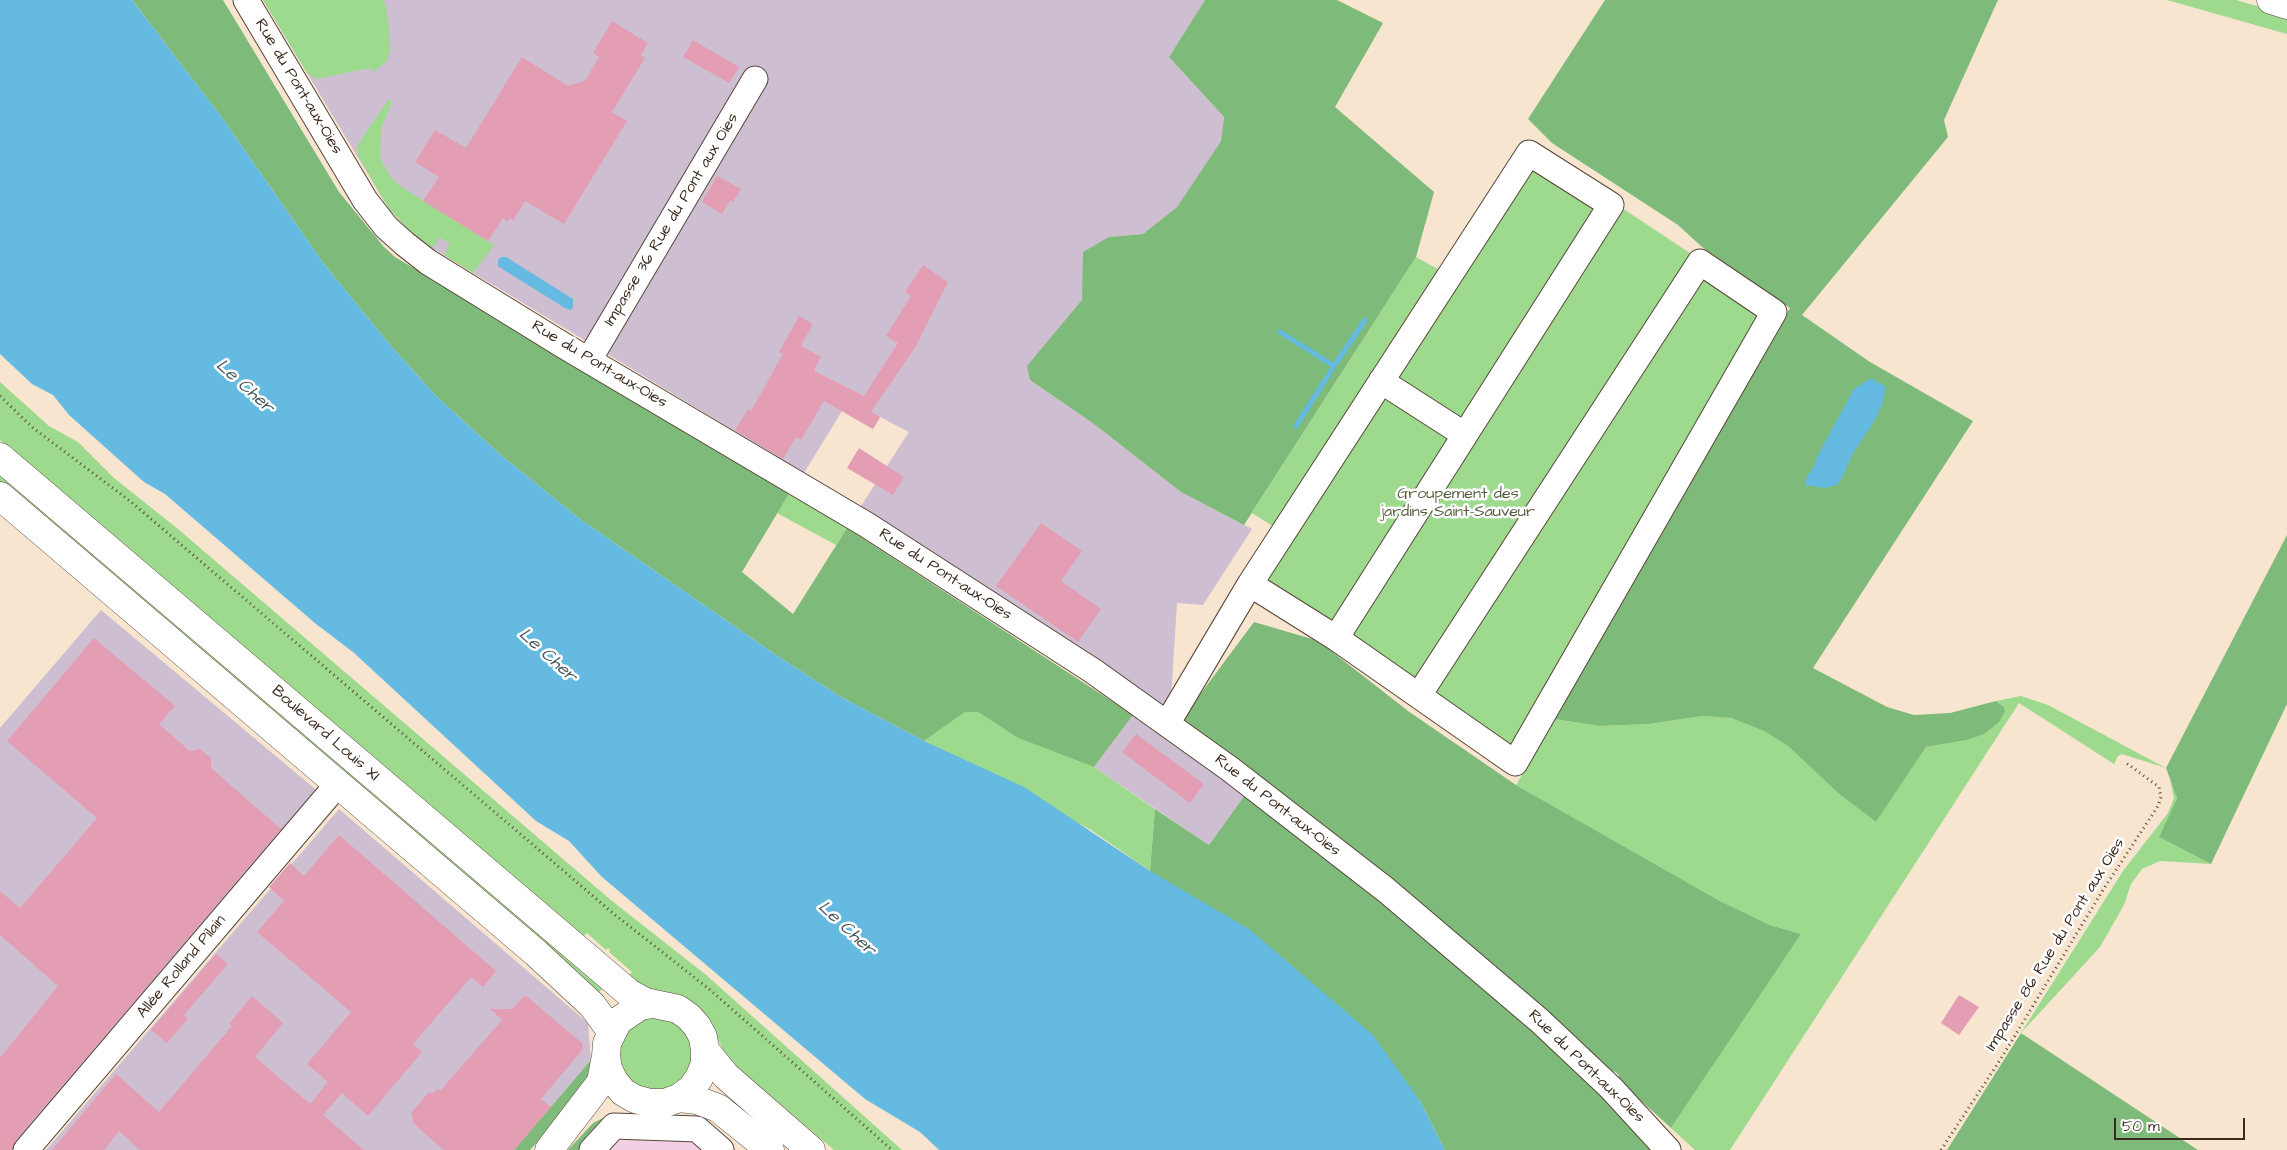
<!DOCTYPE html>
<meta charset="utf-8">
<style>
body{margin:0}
#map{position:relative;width:2287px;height:1150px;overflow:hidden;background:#f7e5d0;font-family:"Architects Daughter",sans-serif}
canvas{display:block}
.scale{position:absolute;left:2114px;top:1118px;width:131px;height:22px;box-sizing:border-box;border:2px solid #3b2a1e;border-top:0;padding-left:6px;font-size:15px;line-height:18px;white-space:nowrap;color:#3b2a1e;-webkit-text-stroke:4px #fff;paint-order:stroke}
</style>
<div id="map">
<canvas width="2287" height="1150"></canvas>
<div class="scale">50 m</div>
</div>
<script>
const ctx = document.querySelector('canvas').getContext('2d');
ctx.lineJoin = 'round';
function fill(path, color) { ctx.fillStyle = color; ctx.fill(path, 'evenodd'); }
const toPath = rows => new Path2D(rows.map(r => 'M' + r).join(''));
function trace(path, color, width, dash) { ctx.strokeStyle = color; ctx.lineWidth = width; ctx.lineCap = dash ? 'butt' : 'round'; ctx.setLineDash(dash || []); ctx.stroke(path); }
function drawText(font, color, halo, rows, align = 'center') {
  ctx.font = font + ' "Architects Daughter",sans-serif'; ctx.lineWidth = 5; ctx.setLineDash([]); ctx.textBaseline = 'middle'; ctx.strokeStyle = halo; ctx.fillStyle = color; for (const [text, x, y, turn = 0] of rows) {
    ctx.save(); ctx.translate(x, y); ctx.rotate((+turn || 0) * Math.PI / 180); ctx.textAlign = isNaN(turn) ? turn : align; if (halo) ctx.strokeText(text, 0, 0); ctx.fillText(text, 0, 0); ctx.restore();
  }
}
const built = toPath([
 [613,1113,666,1123,696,1115,737,1150,581,1150]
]);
const industrial = toPath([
 [263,0,1205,0,1169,57,1224,117,1221,141,1177,207,1143,234,1109,237,1084,277,1082,300,1030,380,1094,424,1181,492,1252,529,1203,605,1177,603,1170,713,861,506,909,432,880,417,873,429,842,411,804,473,432,248,410,231,389,209],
 [101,610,320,793,12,1150,0,1150,0,728],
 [1133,715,1245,795,1209,845,1094,767],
 [339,809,588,1023,591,1060,514,1150,46,1150]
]);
const green = toPath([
 [263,0,384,0,389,23,390,50,387,61,373,72,370,68,317,79,307,73],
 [2167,0,2236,0,2287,15,2287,34],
 [388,100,392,101,381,129,380,157,389,175,400,186,494,245,473,273,444,255,450,244,440,237,432,248,410,231,389,209,358,156,358,144],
 [1531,164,1619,206,1696,257,1762,310,1513,747,1259,578,1285,534,1252,513,1416,257,1452,277],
 [0,382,49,426,78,442,114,478,178,529,612,901,705,974,902,1150,834,1150,735,1065,725,1054,709,1020,642,985,629,976,632,972,609,952,610,950,608,948,606,950,587,933,583,937,0,440],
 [0,469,605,986,598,993,0,483],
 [790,492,847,528,836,545,777,513],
 [2021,696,2048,705,2166,768,2122,754,2118,756,2114,764,2019,703,1730,1150,1695,1150,1671,1128,1801,934,1770,925,1720,901,1516,785,1554,719,1600,726,1649,724,1702,716,1731,718,1764,731,1788,746,1839,794,1876,822,1926,747,1967,740,2005,711,2004,707,1996,701],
 [965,712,978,712,1018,738,1094,767,1155,809,1150,871,1091,830,924,741],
 [2169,774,2177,798,2159,837,2211,864,2160,861,2142,869,2131,884,2124,905,2100,947,2021,1033,2123,871,2168,813,2174,798],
 '620 1054a36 36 0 1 1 72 0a36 36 0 1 1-72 0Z'
]);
const forest = toPath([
 [132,0,223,0,339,192,384,247,395,257,790,492,742,572,793,614,847,528,1133,715,1094,767,1018,738,978,712,965,712,924,741,841,697,776,655,580,519,502,456,436,396,391,346,324,264,223,119],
 [1205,0,1337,0,1383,23,1335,107,1434,192,1416,257,1244,525,1181,492,1094,424,1030,380,1027,366,1082,300,1083,252,1109,237,1143,234,1177,207,1221,141,1224,117,1169,57],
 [1605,0,1998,0,1944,120,1948,137,1802,315,1870,362,1973,421,1813,668,1887,707,1914,715,1950,713,1996,701,2004,707,2005,711,1999,722,1984,734,1967,740,1926,747,1876,822,1839,794,1788,746,1764,731,1731,718,1702,716,1649,724,1600,726,1554,719,1790,308,1702,247,1678,225,1552,143,1528,119],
 [2287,535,2287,704,2211,864,2159,837,2177,798,2166,768],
 [1254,622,1312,639,1330,650,1408,711,1516,785,1720,901,1770,925,1801,934,1671,1128,1616,1078,1619,1075,1614,1071,1609,1076,1334,836,1260,776,1181,720],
 [1245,795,1316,849,1516,1010,1657,1150,1445,1150,1420,1101,1150,871,1155,809,1209,845],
 [2021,1033,2198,1150,1947,1150],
 [591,1060,588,1086,530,1150,514,1150],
 [613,1113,581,1150,568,1150,593,1123]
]);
const water = toPath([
 [0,0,132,0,223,119,324,264,391,346,436,396,502,456,580,519,776,655,841,697,924,741,1024,787,1150,871,1249,929,1373,1035,1420,1101,1445,1150,939,1150,920,1132,865,1099,602,877,569,841,536,821,353,652,316,624,165,494,144,482,69,415,53,395,32,384,0,354],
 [501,257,506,257,573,299,573,307,571,310,565,308,507,272,498,266,498,260],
 [1871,378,1886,387,1882,405,1872,425,1853,453,1842,478,1837,485,1825,488,1806,485,1806,478,1814,467,1818,455,1854,389]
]);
const stream = toPath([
 [1280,332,1334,366,1365,320],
 [1296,426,1334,366]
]);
const building = toPath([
 [612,21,648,43,641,55,645,58,612,112,627,121,564,224,525,201,513,221,510,218,508,222,503,218,488,241,423,201,439,177,415,162,435,130,466,148,522,57,568,86,585,81,599,57,593,53],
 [693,40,739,67,729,83,683,57],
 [717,176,741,189,733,202,730,200,722,214,702,202],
 [923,265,948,282,916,346,871,412,880,417,873,429,824,401,801,440,796,437,783,459,735,430,748,409,751,411,783,354,779,352,799,316,813,324,801,346,821,357,814,371,864,396,898,343,886,336,911,296,905,292],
 [859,448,904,477,893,495,847,468],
 [1041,523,1082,551,1061,581,1101,609,1078,642,996,586],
 [94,638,175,706,159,724,190,751,200,749,211,758,211,768,281,829,15,1141,12,1150,0,1150,0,1058,58,986,0,935,0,891,20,908,97,818,7,741],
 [1136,734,1204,784,1190,803,1122,752],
 [339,835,496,971,483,987,471,977,413,1044,422,1052,368,1116,342,1093,323,1115,364,1150,140,1150,119,1131,104,1150,52,1150,116,1074,159,1112,232,1026,229,1024,252,996,283,1023,255,1057,310,1104,328,1082,307,1064,351,1012,257,932,284,901,269,887,290,863,304,876],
 [216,954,228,964,184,1015,188,1019,167,1043,151,1030],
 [525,995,582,1043,583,1049,541,1099,551,1107,514,1150,444,1150,414,1124,411,1113,428,1093,434,1093,437,1089,440,1091,502,1020,490,1009,512,1009],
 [1959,995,1979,1007,1959,1035,1941,1023]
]);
const path = toPath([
 [0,396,33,428,130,501,614,914,709,989,892,1150],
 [1941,1150,2002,1057,2103,890,2158,806,2161,797,2159,787,2125,762]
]);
const minor = toPath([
 [246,0,365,200,386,227,405,244,428,262,566,347,867,525,1093,671,1230,769,1386,890,1540,1021,1611,1088,1668,1150],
 [589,360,755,79],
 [1381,381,1465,435],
 [1250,584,1529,153,1611,205,1336,638],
 [1167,724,1250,584,1336,638,1515,763,1774,312,1700,262,1419,695],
 [26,1150,337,785],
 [592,1150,614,1126,697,1129,721,1150]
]);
const major = toPath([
 [2271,0,2287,5],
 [0,457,629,993,645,1002,678,1009,689,1017,697,1026,703,1037,705,1050,705,1064,699,1078,691,1089,679,1098,665,1103,650,1103,635,1099,623,1092,614,1081,608,1069,606,1056,607,1043,618,1021,640,1006,653,1004],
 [0,496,536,953,592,1005,611,1031],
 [705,1050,726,1076,811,1150],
 [679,1098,697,1100,718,1108,770,1150],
 [549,1150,601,1082,606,1056]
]);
const streetNames = [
 ["Rue du Pont-aux-Oies",298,87,59],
 ["Impasse 36 Rue du Pont aux Oies",672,220,-59],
 ["Rue du Pont-aux-Oies",599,365,31],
 ["Rue du Pont-aux-Oies",945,575,33],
 ["Boulevard Louis XI",325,734,41],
 ["Rue du Pont-aux-Oies",1277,806,38],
 ["Impasse 86 Rue du Pont aux Oies",2056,945,-58],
 ["Allée Rolland Pilain",182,967,-50],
 ["Rue du Pont-aux-Oies",1586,1067,44]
];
const parkNames = [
 ["Groupement des",1458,495],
 ["jardins Saint-Sauveur",1458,513]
];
const waterNames = [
 ["Le Cher",244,387,42],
 ["Le Cher",547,656,42],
 ["Le Cher",846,929,43]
];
fill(built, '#f1d0e3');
fill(industrial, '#cebed1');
fill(green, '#9dda8e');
fill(forest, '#7eba79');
fill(water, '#65bae1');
trace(stream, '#65bae1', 5);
fill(building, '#e49eb4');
trace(minor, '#574639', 27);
trace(major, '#574639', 29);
trace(path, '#574639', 3, [1, 4]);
trace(minor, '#fff', 25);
trace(major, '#fff', 28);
drawText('16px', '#3b2a1e', '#fff', streetNames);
drawText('16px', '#585f40', '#fff', parkNames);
drawText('italic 18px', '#4a5c62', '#fff', waterNames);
</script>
